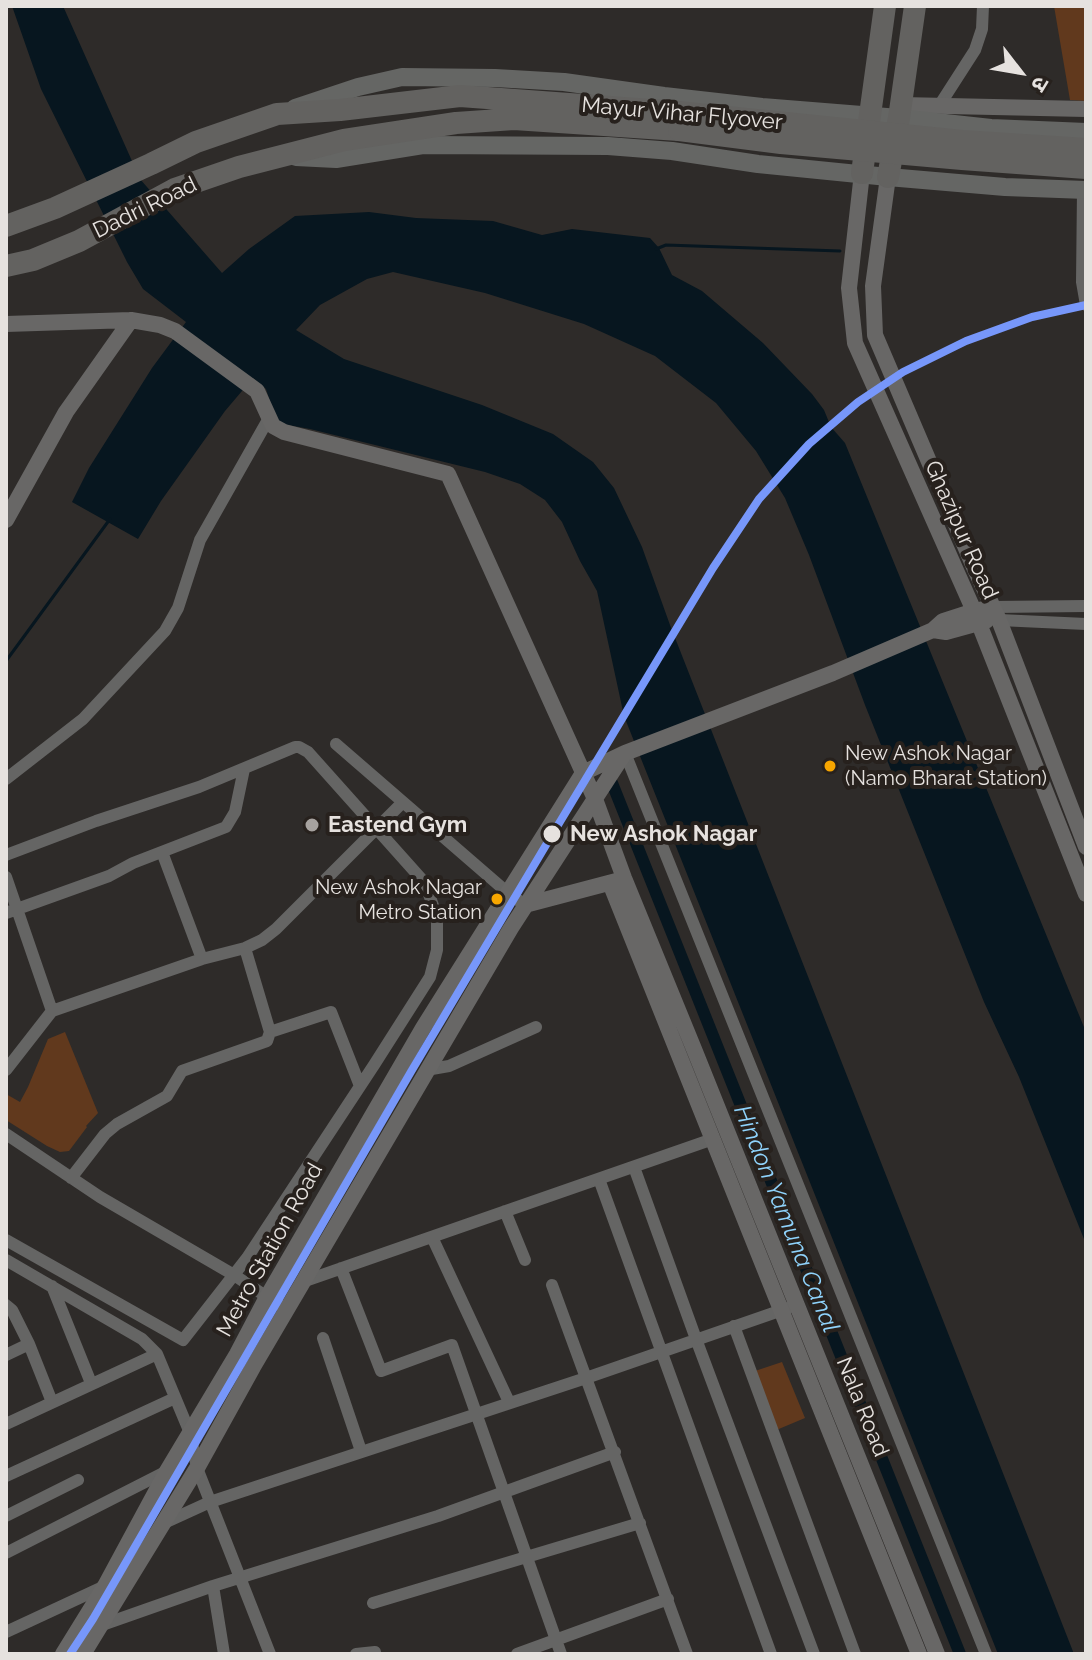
<!DOCTYPE html>
<meta charset="utf-8">
<style>
body{margin:0}
#map{position:relative;width:1092px;height:1660px;overflow:hidden;background:#2e2b29;font-family:Raleway,"Noto Sans Devanagari",sans-serif}
canvas{display:block}
.frame{position:absolute;inset:0;border:8px solid #e6e2df;pointer-events:none}
.north{position:absolute;left:980px;top:32px;width:80px;height:80px;-webkit-text-stroke:6px #27211d;paint-order:stroke;rotate:121deg;font-size:22px;font-weight:700;line-height:32px;text-align:center;color:#e6e2df}
.north::after{content:'';display:block;margin:auto;width:28px;height:36px;background:#e6e2df;clip-path:polygon(50% 0,100% 100%,50% 72%,0 100%)}
</style>
<div id="map">
<canvas width="1092" height="1660"></canvas>
<div class="frame"></div>
<div class="north">उ</div>
</div>
<script>
const ctx = document.querySelector('canvas').getContext('2d');
ctx.lineJoin = 'round';
function fill(path, color) { ctx.fillStyle = color; ctx.fill(path, 'evenodd'); }
const toPath = rows => new Path2D(rows.map(r => 'M' + r).join(''));
function trace(path, color, width, dash) { ctx.strokeStyle = color; ctx.lineWidth = width; ctx.lineCap = dash ? 'butt' : 'round'; ctx.setLineDash(dash || []); ctx.stroke(path); }
function drawText(font, color, halo, rows, align = 'center') {
  ctx.font = font + ' Raleway,sans-serif'; ctx.lineWidth = 8; ctx.setLineDash([]); ctx.textBaseline = 'middle'; ctx.strokeStyle = halo; ctx.fillStyle = color; for (const [text, x, y, turn = 0] of rows) {
    ctx.save(); ctx.translate(x, y); ctx.rotate((+turn || 0) * Math.PI / 180); ctx.textAlign = isNaN(turn) ? turn : align; if (halo) ctx.strokeText(text, 0, 0); ctx.fillText(text, 0, 0); ctx.restore();
  }
}
const green = toPath([
 [1054,6,1086,7,1086,101,1070,100],
 [65,1032,98,1113,86,1126,87,1127,69,1151,60,1152,47,1146,6,1120,6,1094,20,1102,28,1087,48,1039],
 [782,1362,805,1418,774,1431,752,1372]
]);
const water = toPath([
 [12,6,63,6,140,179,222,273,249,249,295,216,369,212,416,218,493,221,542,235,572,229,650,238,659,248,672,275,702,291,763,343,812,394,824,410,831,427,845,443,1086,1032,1086,1244,1019,1077,984,1002,865,705,809,555,785,498,756,451,716,403,655,356,584,324,485,293,393,272,367,279,320,305,296,330,344,359,482,405,553,434,593,462,614,488,642,547,670,625,1074,1654,998,1654,624,716,597,591,580,561,562,522,545,500,520,484,485,472,310,429,277,423,266,389,253,378,225,411,161,501,138,539,72,502,89,468,152,368,186,322,143,289,127,262,41,89]
]);
const stream = toPath([
 [656,249,666,245,840,251],
 [6,661,110,519]
]);
const canal = toPath([
 [612,783,960,1654]
]);
const street = toPath([
 [939,106,975,50,982,29,983,6],
 [1083,190,1082,282,1086,305],
 [993,607,1086,606],
 [999,620,1086,624],
 [336,744,508,893,525,905],
 [625,753,986,1654],
 [6,779,83,719,165,631,178,608,200,540,269,418],
 [162,852,202,959],
 [6,855,96,821,199,787,295,747,299,747,308,752,425,883,437,917,437,950,430,977,374,1065,247,1258,183,1340,6,1240],
 [6,877,52,1011],
 [6,913,109,876,133,863,226,827,235,812,244,769],
 [270,1032,331,1012,360,1086],
 [6,1070,52,1011,202,959,245,948,262,940,276,929,403,802],
 [426,1070,449,1066,536,1027],
 [6,1134,100,1197,234,1275,267,1297,287,1309],
 [634,1167,696,1339,814,1654],
 [71,1178,105,1134,117,1124,167,1096,182,1071,267,1041,270,1032,245,948],
 [599,1179,771,1654],
 [505,1211,525,1260],
 [432,1237,509,1402],
 [6,1260,142,1339,157,1354,190,1433,197,1468,270,1654],
 [341,1268,381,1371,452,1345,561,1654],
 [302,1282,713,1139],
 [552,1285,687,1654],
 [52,1286,91,1383],
 [6,1305,12,1310,29,1344,52,1402],
 [734,1326,855,1654],
 [323,1338,361,1451],
 [6,1355,29,1344],
 [6,1424,157,1354],
 [6,1476,175,1398],
 [6,1516,78,1480],
 [164,1523,210,1502,586,1378,788,1308],
 [6,1553,167,1471],
 [213,1586,224,1654],
 [373,1603,640,1523],
 [102,1625,213,1586,438,1516,615,1452],
 [6,1632,105,1586],
 [356,1654,375,1652],
 [517,1654,668,1599]
]);
const secondary = toPath([
 [901,105,1086,109],
 [862,173,849,288,855,343,974,611,1086,894],
 [888,177,873,286,875,335,974,567,999,620,1086,847],
 [6,324,131,320,160,325,175,331,257,391,273,426,284,432,448,474,595,799,624,878,694,1049,937,1654],
 [6,520,66,412,131,320],
 [933,630,946,632,986,621],
 [610,883,919,1654],
 [525,905,620,880],
 [63,1654,105,1586,167,1471,237,1354,267,1297,423,1028,583,773,625,753,833,673,933,630,943,621,974,611,993,607],
 [83,1654,197,1468,253,1367,511,928,624,754]
]);
const primary = toPath([
 [295,108,358,87,402,77,495,78,564,82,664,96,762,107,899,118,991,128,1086,132],
 [296,157,336,159,423,145,608,146,672,151,758,164,888,177,1005,187,1086,190]
]);
const highway = toPath([
 [862,173,885,6],
 [888,177,899,118,915,6],
 [6,226,55,208,151,164,196,142,277,114,340,110,460,96,678,112],
 [6,266,33,260,79,241,175,189,239,167,344,140,456,123,514,119,679,130]
]);
const highwayBridge = toPath([
 [678,112,962,141,1086,149],
 [679,130,781,143,962,159,1086,168]
]);
const metro1 = toPath([
 [70,1654,93,1619,412,1070,546,845,713,568,759,499,809,444,858,402,903,372,966,341,1032,317,1086,305]
]);
const markers = [
 [830,766,7,"#f7a600"],
 [312,825,8,"#a6a29f"],
 [552,834,10,"#e6e2df"],
 [497,899,7,"#f7a600"]
];
const busNames = [
 ["New Ashok Nagar",845,754],
 ["(Namo Bharat Station)",845,779],
 ["New Ashok Nagar",482,888,"right"],
 ["Metro Station",482,913,"right"]
];
const streetNames = [
 ["Mayur Vihar Flyover",682,114,5],
 ["Dadri Road",145,208,-26],
 ["Ghazipur Road",961,530,66],
 ["Metro Station Road",270,1250,-61],
 ["Nala Road",862,1407,68]
];
const poiNames = [
 ["Eastend Gym",328,825]
];
const stopNames = [
 ["New Ashok Nagar",570,834]
];
const waterNames = [
 ["Hindon Yamuna Canal",786,1219,68]
];
fill(green, '#61391d');
fill(water, '#07161f');
trace(stream, '#07161f', 3);
trace(canal, '#07161f', 12);
trace(street, '#656564', 12);
trace(secondary, '#686766', 16);
trace(primary, '#656664', 18);
trace(highway, '#636260', 22);
trace(highwayBridge, '#636260', 22);
trace(metro1, '#7797fa', 8);
for (const [x, y, r, color] of markers) { const dot = new Path2D(); dot.arc(x, y, r, 0, 2 * Math.PI); ctx.fillStyle = color; ctx.fill(dot); trace(dot, '#27211d', 3); }
drawText('20px', '#e6e2df', '#27211d', busNames, 'left');
drawText('22px', '#e6e2df', '#27211d', streetNames);
drawText('bold 22px', '#e6e2df', '#27211d', poiNames, 'left');
drawText('bold 22px', '#e6e2df', '#27211d', stopNames, 'left');
drawText('italic 24px', '#8fd3fc', '#27211d', waterNames);
</script>
